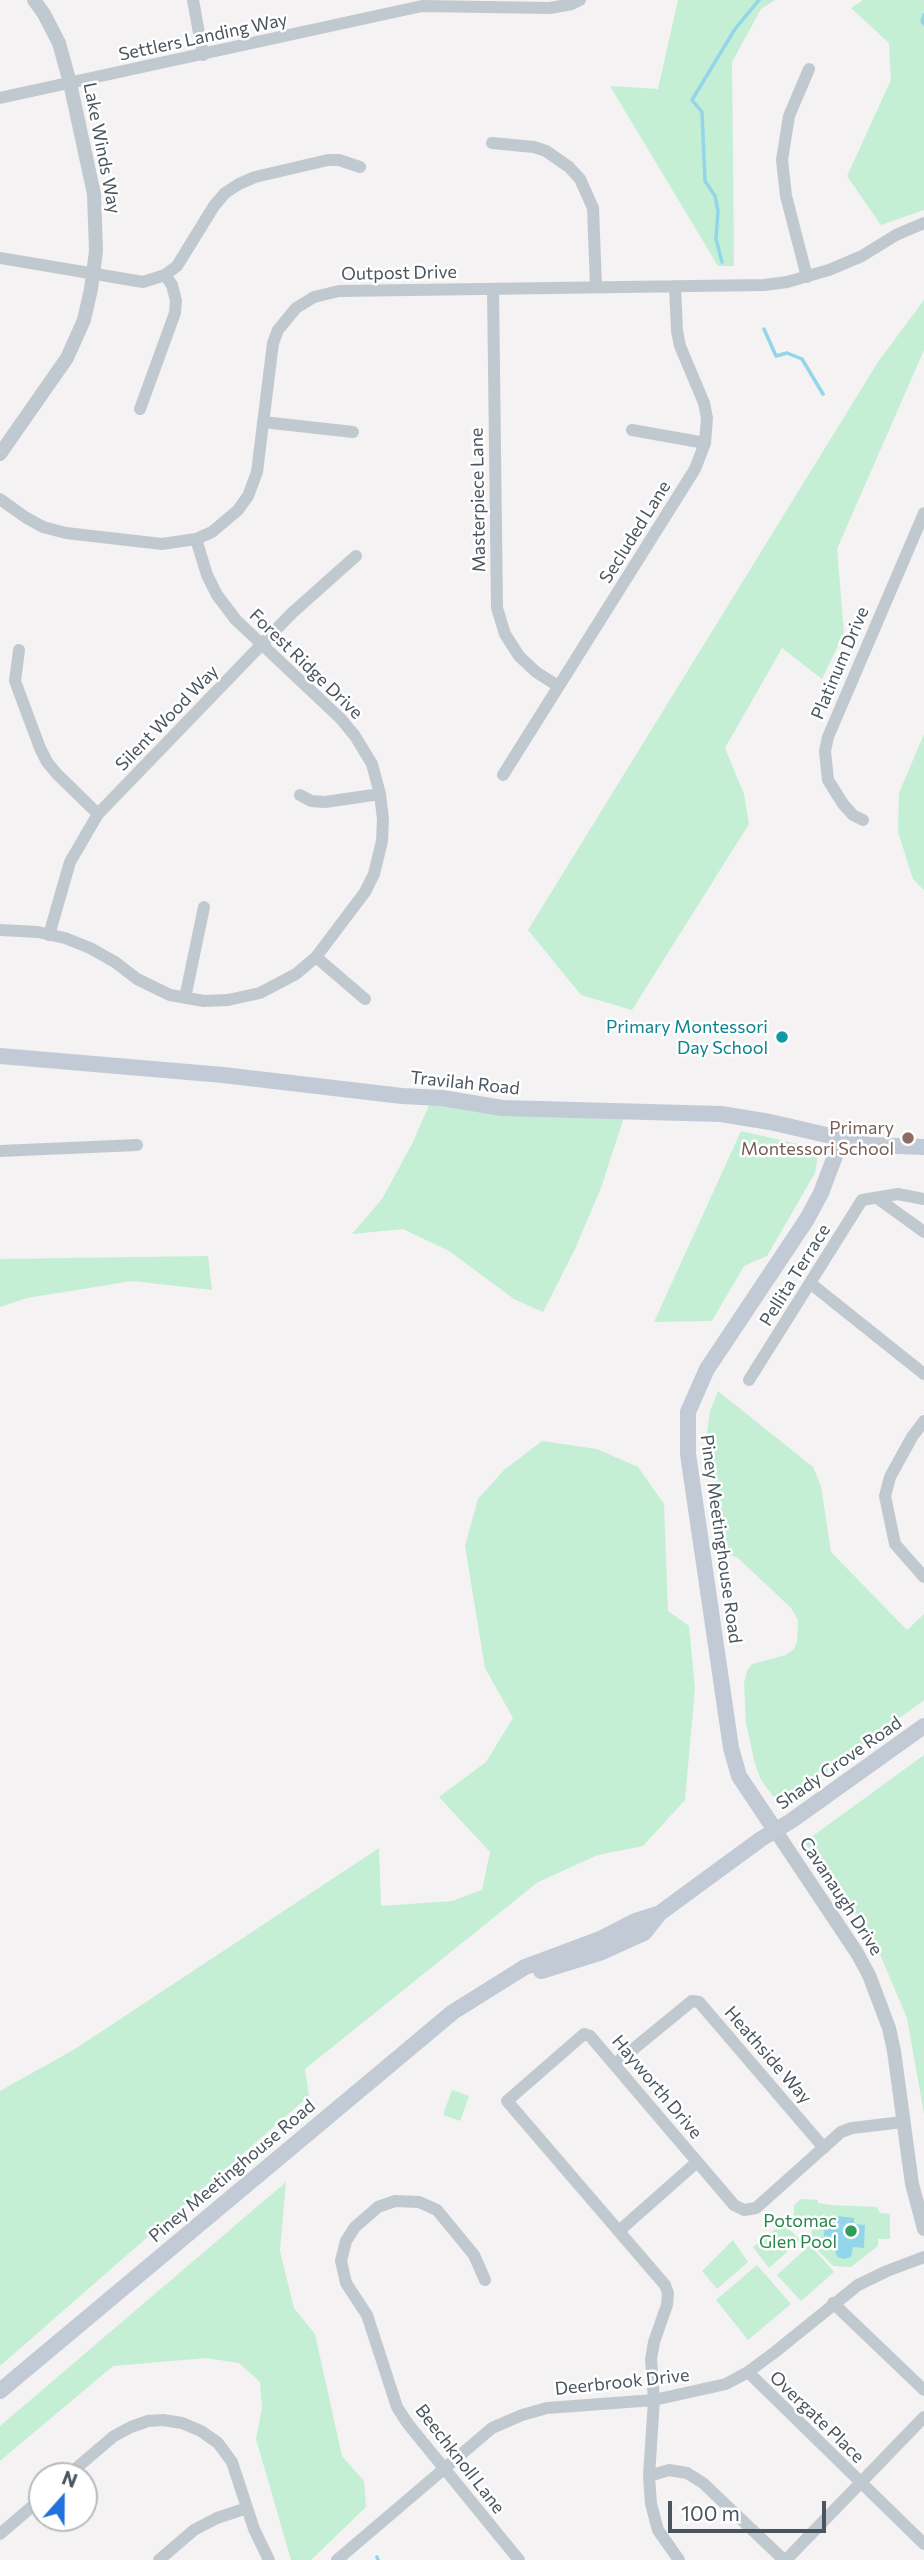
<!DOCTYPE html>
<style>
body{margin:0}
#map{position:relative;width:924px;height:2560px;overflow:hidden;background:#f4f2f2;font-family:Commissioner,sans-serif}
canvas{display:block}
.north{position:absolute;left:28px;top:2462px;width:70px;height:70px;box-sizing:border-box;background:#fff;border:2px solid #b7bbbf;border-radius:50%;rotate:21deg;font-size:19px;font-weight:700;line-height:28px;text-align:center;color:#4a555f}
.north::after{content:'';display:block;margin:auto;width:24px;height:32px;background:#2171df;clip-path:polygon(50% 0,100% 100%,50% 72%,0 100%)}
.scale{position:absolute;left:668px;top:2501px;width:158px;height:32px;box-sizing:border-box;border:4px solid #4a555f;border-top:0;padding-left:9px;font-size:21px;line-height:24px;white-space:nowrap;color:#4a555f;-webkit-text-stroke:5px #fff;paint-order:stroke}
</style>
<div id="map">
<canvas width="924" height="2560"></canvas>
<div class="north">N</div>
<div class="scale">100 m</div>
</div>
<script>
const ctx = document.querySelector('canvas').getContext('2d');
ctx.lineJoin = 'round';
function fill(path, color) { ctx.fillStyle = color; ctx.fill(path, 'evenodd'); }
const toPath = rows => new Path2D(rows.map(r => 'M' + r).join(''));
function trace(path, color, width, dash) { ctx.strokeStyle = color; ctx.lineWidth = width; ctx.lineCap = dash ? 'butt' : 'round'; ctx.setLineDash(dash || []); ctx.stroke(path); }
function drawText(font, color, halo, rows, align = 'center') {
  ctx.font = font + ' Commissioner,sans-serif'; ctx.lineWidth = 5; ctx.setLineDash([]); ctx.textBaseline = 'middle'; ctx.strokeStyle = halo; ctx.fillStyle = color; for (const [text, x, y, turn = 0] of rows) {
    ctx.save(); ctx.translate(x, y); ctx.rotate((+turn || 0) * Math.PI / 180); ctx.textAlign = isNaN(turn) ? turn : align; if (halo) ctx.strokeText(text, 0, 0); ctx.fillText(text, 0, 0); ctx.restore();
  }
}
const green = toPath([
 [678,0,775,0,761,9,732,62,734,266,718,266,610,86,658,89],
 [863,0,924,0,924,210,881,225,847,176,891,80,889,43,851,8],
 [924,300,924,350,837,549,844,633,822,679,782,648,725,748,744,794,749,824,632,1010,581,995,528,930,878,362],
 [924,734,924,890,913,879,898,832,899,793],
 [432,1098,626,1111,601,1188,575,1249,543,1312,514,1299,449,1251,403,1229,352,1234,382,1199,412,1144],
 [741,1131,798,1144,818,1155,815,1173,767,1256,744,1266,712,1321,654,1322],
 [208,1256,212,1290,132,1281,27,1298,0,1307,0,1259],
 [718,1391,813,1467,821,1486,831,1552,907,1630,924,1614,924,1700,791,1798,782,1802,773,1796,761,1780,755,1764,746,1723,744,1683,747,1671,752,1664,786,1655,794,1649,797,1641,798,1620,791,1608,738,1558,723,1552,707,1433,710,1411],
 [542,1441,597,1449,638,1467,664,1504,668,1611,689,1626,695,1688,685,1800,643,1846,598,1855,538,1882,305,2069,309,2096,0,2366,0,2091,75,2049,379,1848,381,1906,452,1901,482,1890,490,1852,439,1797,486,1762,513,1718,485,1668,465,1546,478,1499,504,1470],
 [924,1755,924,2114,907,2018,876,1945,806,1844,806,1841],
 [452,2090,469,2096,460,2121,443,2115],
 [286,2182,280,2251,294,2308,315,2334,342,2456,364,2481,366,2507,311,2560,291,2560,256,2439,262,2408,260,2382,239,2363,206,2358,113,2366,0,2461,0,2426],
 [801,2199,818,2200,818,2203,831,2205,877,2207,880,2213,890,2214,890,2239,878,2239,878,2246,851,2267,833,2266,811,2243,812,2223,799,2222,794,2216,794,2205],
 [783,2223,800,2240,769,2268,753,2247],
 [733,2240,748,2262,717,2289,702,2271],
 [810,2245,834,2272,801,2301,777,2275],
 [757,2265,791,2304,748,2340,716,2300]
]);
const water = toPath([
 [837,2216,854,2218,854,2224,865,2225,864,2248,853,2247,851,2257,844,2259,837,2257,834,2246,823,2244,825,2222,836,2222]
]);
const stream = toPath([
 [924,15,922,21,924,24],
 [722,262,716,239,718,211,715,196,705,181,702,112,692,100,735,29,759,0],
 [764,329,776,356,787,353,802,359,823,394],
 [377,2557,378,2560]
]);
const minor = toPath([
 [193,0,203,55],
 [0,98,422,6,550,8,572,4,580,0],
 [492,143,534,147,546,151,569,167,580,179,593,208,596,286],
 [0,258,143,282,165,275,177,266,214,206,225,193,239,184,255,177,328,160,339,160,360,167],
 [807,277,786,196,782,160,789,116,809,69],
 [493,289,497,608,505,634,519,656,536,672,558,686],
 [140,409,175,313,176,301,172,285,165,275],
 [263,422,353,432],
 [632,430,705,443],
 [0,499,25,517,43,527,66,533,162,544,196,539,212,532,238,510,248,496,257,472,273,343,278,330,296,308,314,297,339,291,764,285,787,282,829,270,862,256,896,235,924,223],
 [19,650,15,681,40,748,47,762,57,774,98,814],
 [503,775,695,469,705,443,707,418,704,403,680,346,677,331,675,286],
 [300,795,311,801,325,802,380,794],
 [863,820,853,815,843,804,828,780,825,751,828,737,924,513],
 [0,930,38,932,65,938,90,948,115,962,137,979,170,995,204,1001,228,1000,260,993,296,974,316,957,365,892,374,874,382,841,383,819,380,794,372,764,355,736,341,719,236,620,217,595,207,575,196,539],
 [49,935,70,862,98,814,292,613,356,556],
 [316,957,365,999],
 [185,998,204,907],
 [0,1151,137,1145],
 [877,1198,924,1232],
 [810,1283,924,1374],
 [749,1380,862,1200,898,1194,924,1199],
 [924,1421,912,1437,890,1477,885,1496,895,1544,924,1577],
 [615,2064,692,2001,699,2002,824,2148],
 [619,2231,697,2162],
 [485,2280,474,2255,437,2210,419,2202,395,2201,378,2207,355,2227,346,2241,341,2261,346,2283,367,2315,397,2407,408,2424,519,2560],
 [833,2303,924,2390],
 [748,2372,924,2544],
 [67,2476,114,2436,131,2427,148,2421,163,2420,182,2423,201,2431,218,2443,232,2462,254,2529,269,2560],
 [649,2476,669,2470,687,2473,703,2483,784,2560],
 [0,2534,42,2498],
 [159,2560,194,2530,217,2518,247,2508],
 [337,2560,492,2428,522,2415,547,2408,654,2400,726,2384,748,2372,775,2352,858,2285,887,2271,924,2257],
 [679,2560,658,2530,651,2504,649,2476,654,2400,651,2359,654,2342,667,2305,668,2293,665,2285,507,2101,584,2034,590,2036,734,2205,744,2210,756,2208,841,2132,852,2128,903,2122],
 [786,2560,924,2417]
]);
const tertiary = toPath([
 [0,454,67,358,84,320,91,289,96,251,94,194,70,83,59,43,44,14,34,0],
 [775,1830,857,1953,869,1975,889,2028,894,2051,912,2184,924,2229]
]);
const secondary = toPath([
 [0,1056,223,1075,402,1096,442,1098,502,1108,721,1114,770,1122,870,1145,924,1147],
 [775,1830,739,1776,731,1748,688,1454,688,1412,707,1369,807,1219,821,1193,841,1140],
 [541,1971,602,1952,644,1933,660,1913,761,1839,791,1821,924,1726],
 [0,2391,453,2012,525,1967,600,1939,635,1921,660,1913]
]);
const markers = [
 [782,1037,7,"#0f9aa8"],
 [908,1138,7,"#8d6e63"],
 [851,2231,7,"#2e9e5b"]
];
const streetNames = [
 ["Settlers Landing Way",203,37,-12],
 ["Lake Winds Way",102,148,79],
 ["Outpost Drive",399,273,-1],
 ["Masterpiece Lane",478,500,-91],
 ["Secluded Lane",635,532,-58],
 ["Platinum Drive",840,663,-67],
 ["Forest Ridge Drive",306,664,44],
 ["Silent Wood Way",167,718,-46],
 ["Travilah Road",465,1083,6],
 ["Pellita Terrace",795,1275,-58],
 ["Piney Meetinghouse Road",721,1539,82],
 ["Shady Grove Road",839,1763,-35],
 ["Cavanaugh Drive",841,1896,57],
 ["Heathside Way",768,2055,49],
 ["Hayworth Drive",657,2087,50],
 ["Piney Meetinghouse Road",232,2171,-40],
 ["Deerbrook Drive",622,2382,-6],
 ["Overgate Place",817,2417,44],
 ["Beechknoll Lane",460,2459,52]
];
const cultureNames = [
 ["Primary Montessori",768,1027],
 ["Day School",768,1048]
];
const educationNames = [
 ["Primary",894,1128],
 ["Montessori School",894,1149]
];
const leisureNames = [
 ["Potomac",837,2221],
 ["Glen Pool",837,2242]
];
fill(green, '#c4efd5');
fill(water, '#93d6ea');
trace(stream, '#93d6ea', 3.5);
trace(minor, '#c1c9d0', 12);
trace(tertiary, '#c1c9d0', 14);
trace(secondary, '#c1cad5', 16);
for (const [x, y, r, color] of markers) { const dot = new Path2D(); dot.arc(x, y, r, 0, 2 * Math.PI); ctx.fillStyle = color; ctx.fill(dot); trace(dot, '#fff', 2.5); }
drawText('18px', '#4a555f', '#fff', streetNames);
drawText('18px', '#0d838f', '#fff', cultureNames, 'right');
drawText('18px', '#785e54', '#fff', educationNames, 'right');
drawText('18px', '#27864d', '#fff', leisureNames, 'right');
</script>
